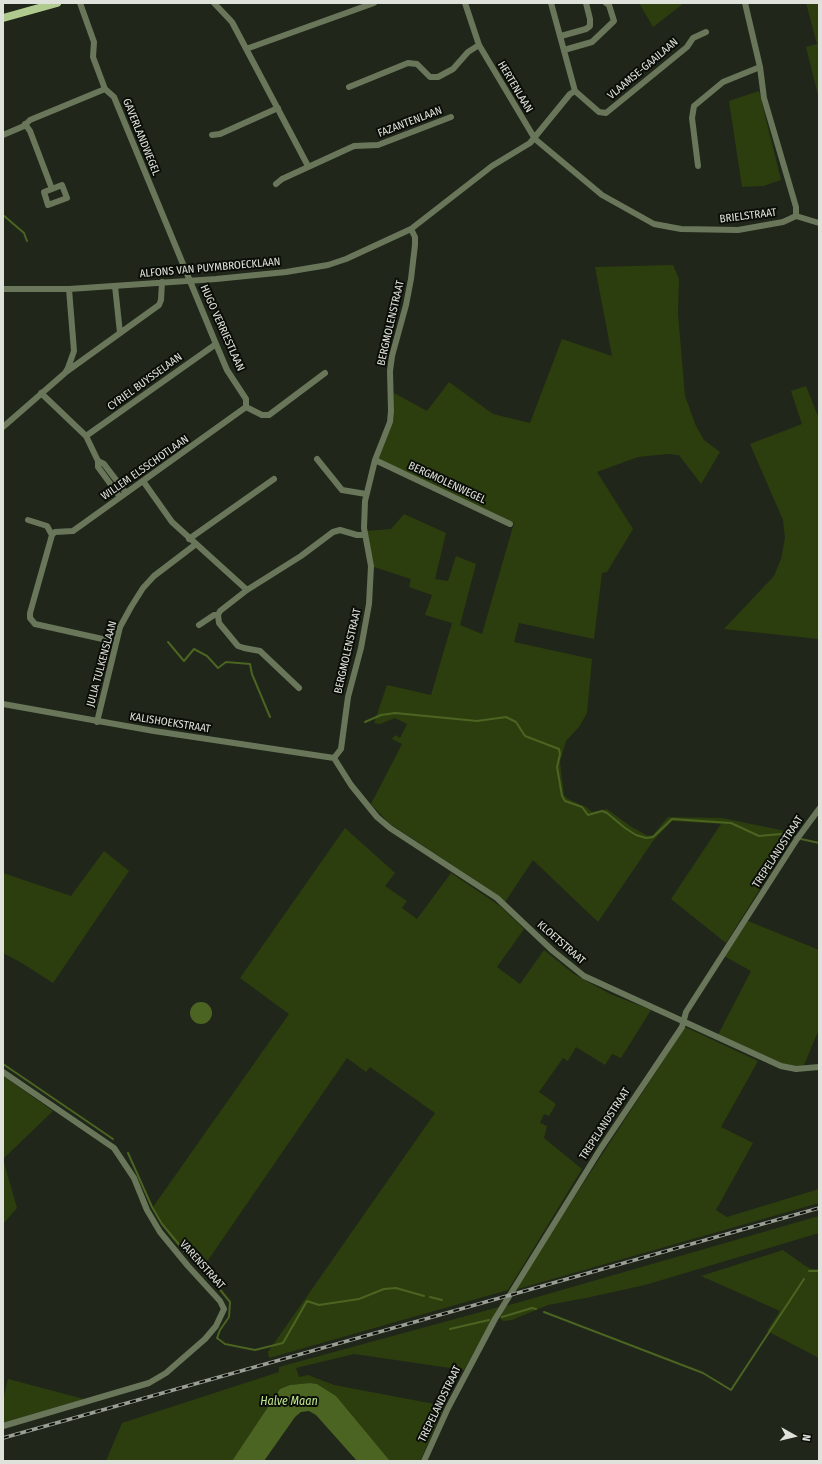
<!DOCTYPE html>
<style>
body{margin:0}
#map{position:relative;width:822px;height:1464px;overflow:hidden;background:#202619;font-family:"Fira Sans Condensed",sans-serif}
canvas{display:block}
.frame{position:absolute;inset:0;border:4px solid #dee2da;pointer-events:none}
.north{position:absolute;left:774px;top:1416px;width:40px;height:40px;-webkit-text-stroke:3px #0b0e08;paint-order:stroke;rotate:98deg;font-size:11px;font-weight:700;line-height:16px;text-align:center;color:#dee2da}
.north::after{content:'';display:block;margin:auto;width:14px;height:18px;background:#dee2da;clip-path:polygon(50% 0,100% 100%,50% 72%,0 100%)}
</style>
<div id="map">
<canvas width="822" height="1464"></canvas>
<div class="frame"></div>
<div class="north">N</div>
</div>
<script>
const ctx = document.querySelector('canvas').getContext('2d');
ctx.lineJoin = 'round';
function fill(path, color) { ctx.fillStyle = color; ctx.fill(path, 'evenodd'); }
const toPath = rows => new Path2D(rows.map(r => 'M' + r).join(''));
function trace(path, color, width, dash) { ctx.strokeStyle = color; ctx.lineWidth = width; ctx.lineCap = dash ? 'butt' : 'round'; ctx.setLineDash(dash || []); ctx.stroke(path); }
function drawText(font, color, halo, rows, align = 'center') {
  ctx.font = font + ' "Fira Sans Condensed",sans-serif'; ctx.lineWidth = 4; ctx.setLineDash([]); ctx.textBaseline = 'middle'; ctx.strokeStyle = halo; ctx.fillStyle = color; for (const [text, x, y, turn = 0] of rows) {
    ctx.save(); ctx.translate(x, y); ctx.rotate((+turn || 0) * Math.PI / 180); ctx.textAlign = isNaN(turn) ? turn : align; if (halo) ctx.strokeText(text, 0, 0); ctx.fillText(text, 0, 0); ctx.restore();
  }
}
const green = toPath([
 [639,3,684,3,653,27],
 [806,3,819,3,819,99,806,47,817,44],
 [759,91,781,180,763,186,742,187,729,101],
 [673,265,679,279,678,314,685,396,696,426,704,440,720,452,701,484,679,455,667,454,638,457,597,472,633,529,607,572,602,573,594,639,519,623,514,642,592,659,587,713,579,727,566,741,560,762,564,795,568,799,586,807,592,812,607,809,630,826,648,836,653,835,668,817,722,818,795,833,726,943,671,899,721,824,672,821,653,841,598,922,533,860,505,902,496,894,389,823,371,804,402,744,392,739,395,735,400,738,407,724,395,718,380,724,374,723,387,685,431,695,452,623,425,615,432,595,409,587,411,579,374,567,366,531,391,529,404,514,446,533,435,579,448,581,456,556,476,564,460,625,482,634,514,523,378,460,393,423,394,393,427,411,449,382,493,414,530,423,562,339,612,356,595,267],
 [806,386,819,419,819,639,724,629,774,576,781,559,785,538,783,520,750,444,802,424,791,391],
 [345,828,395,873,385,886,407,901,402,908,417,919,451,873,500,906,524,929,497,967,520,984,544,950,574,974,610,994,651,1010,621,1058,612,1054,605,1065,576,1047,568,1061,563,1058,539,1092,556,1104,549,1116,544,1114,540,1123,547,1126,544,1138,582,1169,508,1290,269,1358,268,1352,435,1113,370,1067,366,1072,347,1058,202,1269,187,1256,170,1236,153,1207,289,1014,240,978],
 [104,851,129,871,53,983,20,962,3,953,3,873,71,896],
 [748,921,819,950,819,1029,804,1065,798,1067,781,1063,718,1035,751,971,724,956],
 [685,1027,758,1061,721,1127,753,1143,716,1210,727,1217,819,1189,819,1203,514,1290],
 [3,1076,53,1111,3,1159,17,1208,3,1224],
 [819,1216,819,1233,645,1285,586,1298,548,1305,512,1320,503,1321,499,1317,506,1306],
 [783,1250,804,1265,811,1269,819,1269,819,1358,767,1331,780,1311,701,1276],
 [499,1307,464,1370,354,1354,296,1368,299,1377,308,1375,334,1385,445,1406,420,1461,390,1461,336,1396,317,1384,310,1383,290,1385,280,1389,232,1461,106,1461,122,1423,279,1372,279,1367],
 [8,1379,84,1399,3,1423,3,1400]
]);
const water = toPath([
 '190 1013a11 11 0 1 1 22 0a11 11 0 1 1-22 0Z',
 [310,1383,317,1384,336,1396,390,1461,357,1461,316,1415,309,1411,301,1412,295,1417,264,1461,232,1461,280,1389,290,1385]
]);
const stream = toPath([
 [3,215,24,233,27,241],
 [168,642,184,661,194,649,207,656,218,668,226,662,250,664,252,674,270,717],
 [365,722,381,715,395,713,477,721,506,717,516,722,525,736,559,749,560,754,557,767,562,796,565,801,582,807,588,815,602,811,607,813,625,828,636,835,646,838,653,837,672,819,731,823,759,836,781,834,794,837],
 [801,839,819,843],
 [3,1064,113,1139],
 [128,1153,152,1207,162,1224,186,1253,201,1266,230,1302,229,1317,220,1330,217,1338,225,1344,255,1350,283,1343,307,1301,319,1305,359,1299,384,1289,396,1288,424,1296],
 [809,1271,819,1271],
 [430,1297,442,1300],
 [544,1312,703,1373,731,1390,804,1279],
 [502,1317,532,1308,536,1309],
 [450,1329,489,1320]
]);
const minor = toPath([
 [80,3,94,42,93,57,105,89,114,97,216,344,227,370,246,399,246,407,262,415,269,415,325,373],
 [214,3,232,22,308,166],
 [465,3,479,45,535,139,602,195,654,224,681,229,738,230,783,222,796,216],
 [551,3,575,91],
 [745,3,760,67,764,98,796,207,796,216],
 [561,36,586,29,590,26,590,19,586,3],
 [246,49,374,3],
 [564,50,592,42,614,21,609,5,606,3],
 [349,87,408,63,417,64,430,77,438,77,453,69,468,52,479,45],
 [575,91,599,112,606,113,687,47,693,38,706,32],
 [25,124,30,131,52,189,44,192,48,205,67,198,62,185,52,189],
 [3,135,24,126,30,120,105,89],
 [212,135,220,134,278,108],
 [698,166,692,118,694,106,723,82,760,67],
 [276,184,282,179,354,146,378,145,451,117],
 [796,216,819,223],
 [115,286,120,333],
 [3,289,69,289,216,279,286,272,328,265,346,259,411,229,492,166,530,143,570,94,575,91],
 [66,372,159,305,161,300,162,282],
 [41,393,86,436,98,461,98,467,120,497],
 [3,427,65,373,68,368,74,351,69,289],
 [86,436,216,344],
 [317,459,342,490,366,494],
 [375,460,510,524],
 [98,461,104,464,126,493],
 [143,481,172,522,247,590],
 [28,520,47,526,52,535],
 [189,539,274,479],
 [218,615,219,623,238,646,244,648,260,651,299,688],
 [199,625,214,615,218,615,220,611,247,590,301,556,333,532,340,530,357,535,365,535],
 [116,642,35,624,30,618,30,613,52,535,55,532,73,531,246,407],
 [3,704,154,731,334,758],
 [97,722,120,627,131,607,143,588,154,576,196,544],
 [334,758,351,785,377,817,390,828,497,898,553,951,584,976,781,1066,796,1069,819,1067],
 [334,758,341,749,348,697,361,648,369,604,371,566,364,528,365,501,375,460,390,422,391,411,390,371,392,356,406,305,411,279,415,245,415,237,411,229],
 [3,1072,114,1148,134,1178,147,1210,160,1232,188,1266,220,1301,224,1309,216,1326,205,1339,166,1373,149,1383,3,1426],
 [424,1461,448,1408,495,1319,601,1148,682,1027,686,1012,797,839,819,809]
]);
const major = toPath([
 [3,18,57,3]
]);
const rail = toPath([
 [3,1438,819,1208]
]);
const streetNames = [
 ["VLAAMSE-GAAILAAN",643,69,-40],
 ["HERTENLAAN",515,87,59],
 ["FAZANTENLAAN",410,122,-21],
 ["GAVERLANDWEGEL",141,137,68],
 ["BRIELSTRAAT",748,216,-7],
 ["ALFONS VAN PUYMBROECKLAAN",210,268,-5],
 ["BERGMOLENSTRAAT",391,323,-77],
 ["HUGO VERRIESTLAAN",222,328,66],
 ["CYRIEL BUYSSELAAN",145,382,-36],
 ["WILLEM ELSSCHOTLAAN",145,468,-35],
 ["BERGMOLENWEGEL",447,483,25],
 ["BERGMOLENSTRAAT",348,651,-77],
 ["JULIA TULKENSLAAN",102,664,-75],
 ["KALISHOEKSTRAAT",170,723,9],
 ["TREPELANDSTRAAT",778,852,-57],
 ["KLOETSTRAAT",561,943,41],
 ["TREPELANDSTRAAT",605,1124,-57],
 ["VARENSTRAAT",202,1265,48],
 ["TREPELANDSTRAAT",440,1404,-64]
];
const waterNames = [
 ["Halve Maan",289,1402]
];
fill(green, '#2d3e0e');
fill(water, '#4b6422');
trace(stream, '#4b6422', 2);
trace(minor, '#6a765a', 6);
trace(major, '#b1ca90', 8);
trace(rail, '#9a9f95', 3.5);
trace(rail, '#0b0e08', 2, [6]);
drawText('11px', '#dee2da', '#0b0e08', streetNames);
drawText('italic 12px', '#c1e88a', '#0b0e08', waterNames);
</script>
